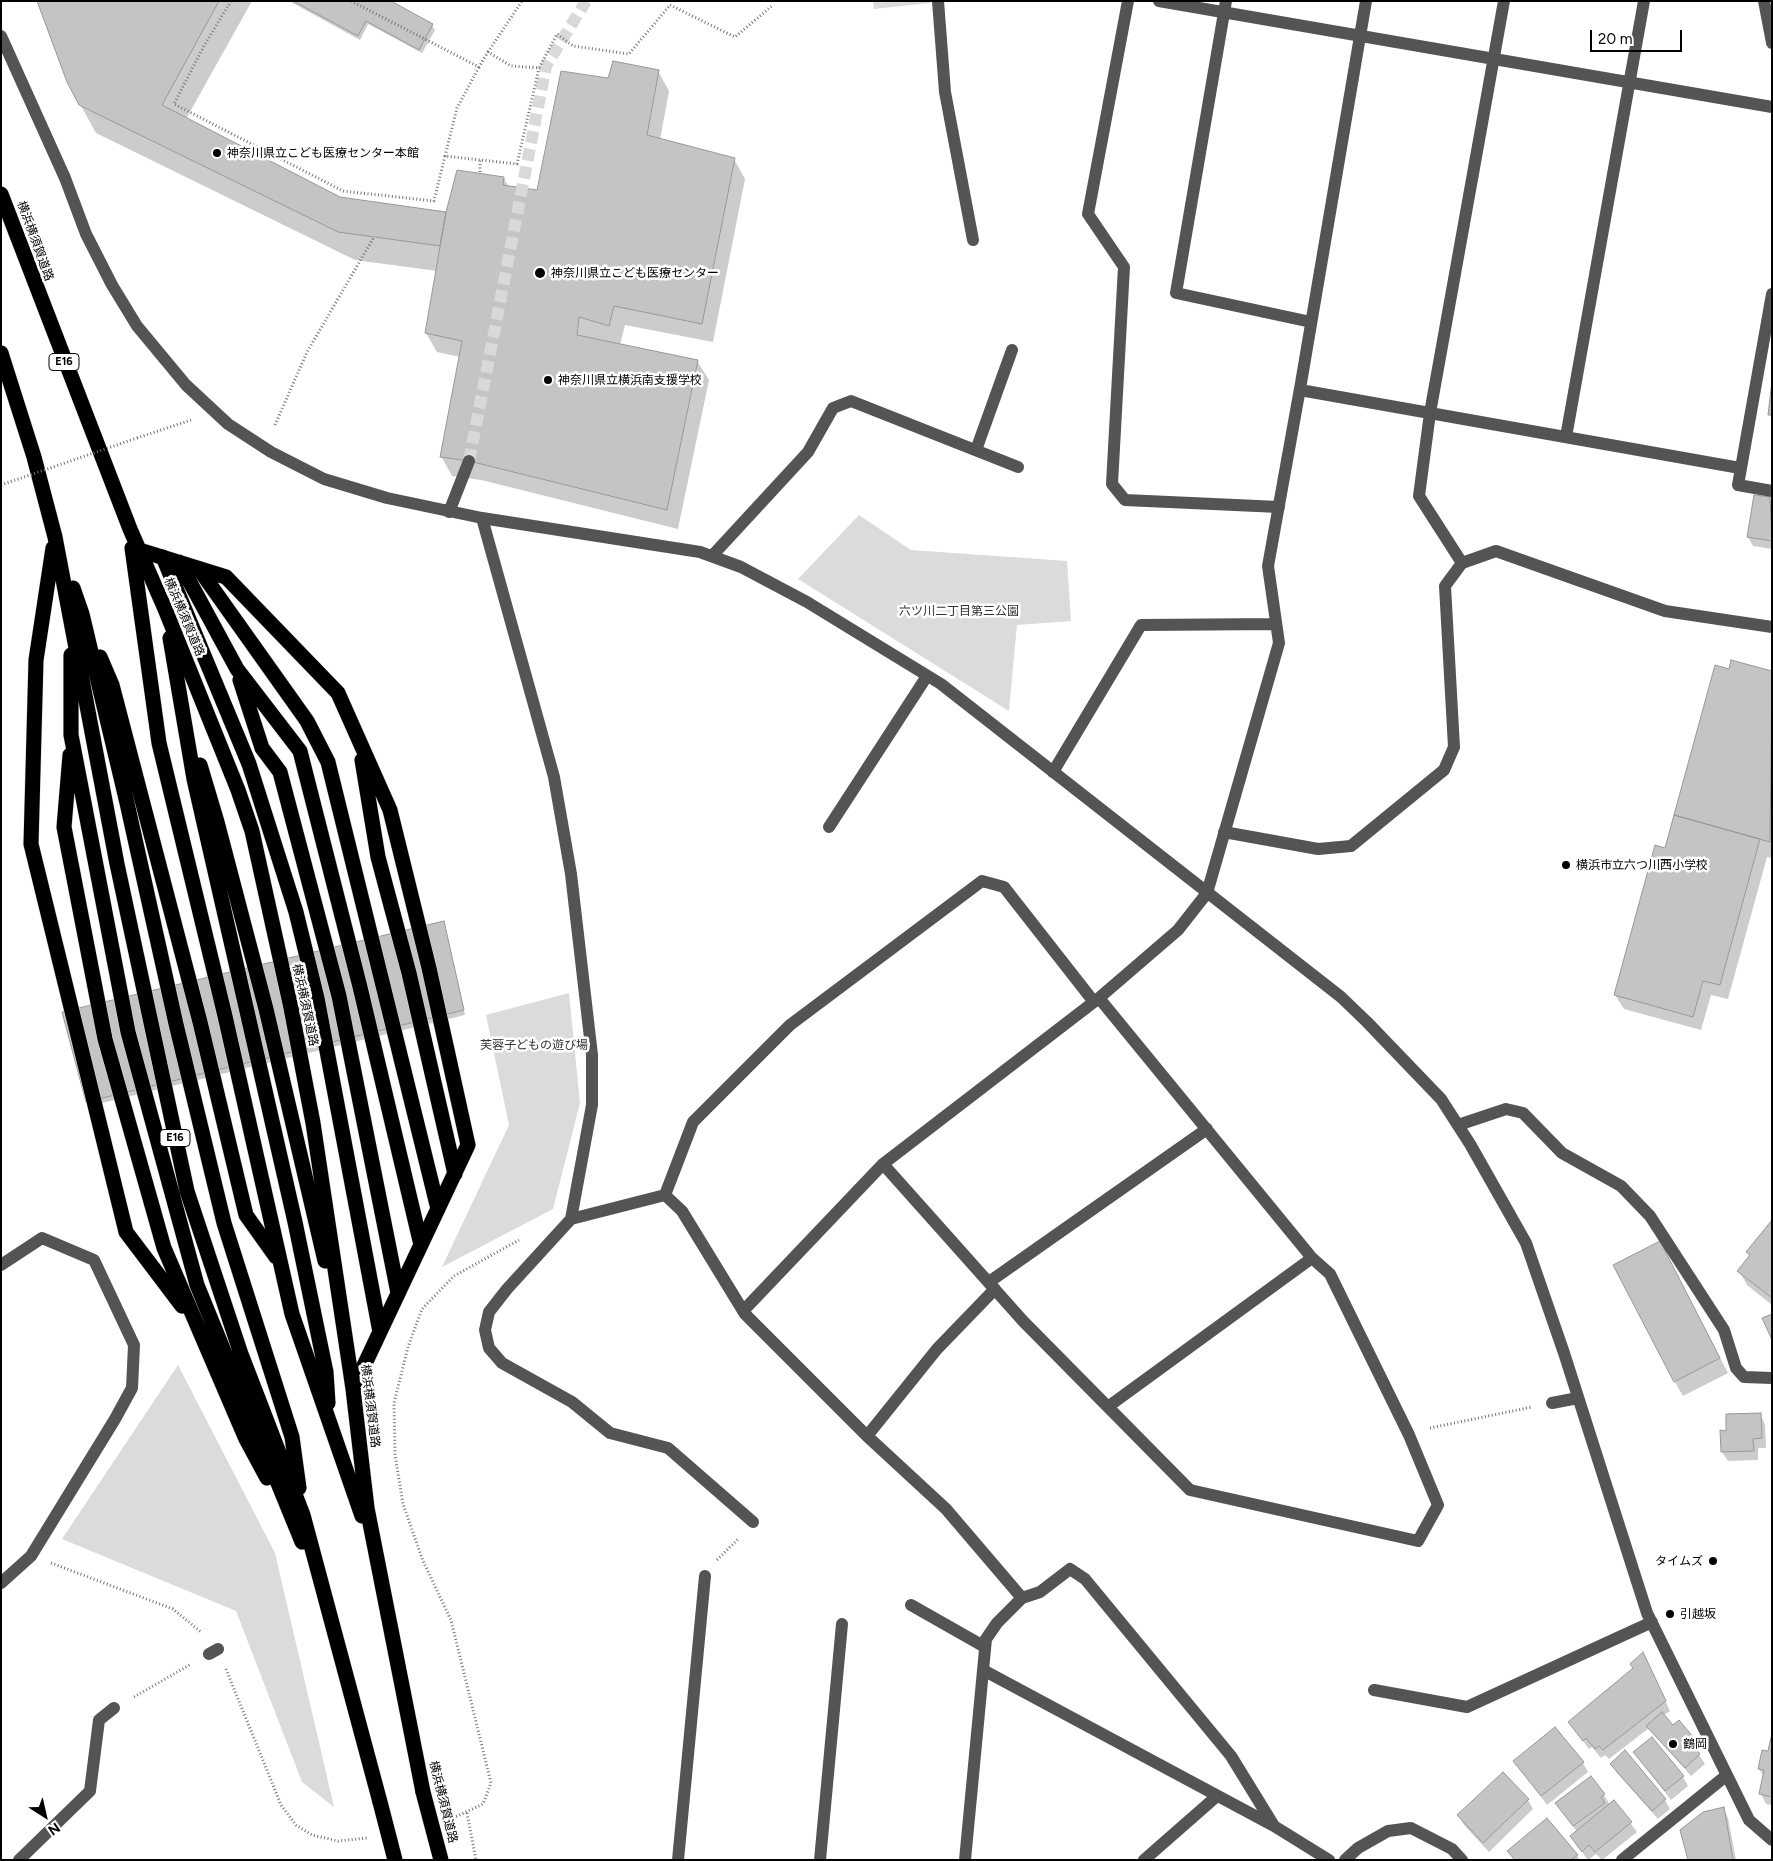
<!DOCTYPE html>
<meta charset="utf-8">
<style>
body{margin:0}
#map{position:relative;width:1773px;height:1861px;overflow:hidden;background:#fff;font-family:Figtree,sans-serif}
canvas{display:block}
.frame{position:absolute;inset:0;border:2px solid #000;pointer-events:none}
.north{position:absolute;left:20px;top:1791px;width:50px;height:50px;-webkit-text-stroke:4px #fff;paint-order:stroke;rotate:145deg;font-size:14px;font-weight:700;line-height:20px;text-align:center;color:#000}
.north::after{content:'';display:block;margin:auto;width:18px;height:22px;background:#000;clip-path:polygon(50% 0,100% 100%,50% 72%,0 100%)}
.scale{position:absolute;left:1590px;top:30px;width:92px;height:22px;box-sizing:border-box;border:2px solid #000;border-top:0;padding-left:6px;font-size:15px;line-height:18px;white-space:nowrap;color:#000;-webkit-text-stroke:4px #fff;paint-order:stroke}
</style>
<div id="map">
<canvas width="1773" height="1861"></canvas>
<div class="frame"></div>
<div class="north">N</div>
<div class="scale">20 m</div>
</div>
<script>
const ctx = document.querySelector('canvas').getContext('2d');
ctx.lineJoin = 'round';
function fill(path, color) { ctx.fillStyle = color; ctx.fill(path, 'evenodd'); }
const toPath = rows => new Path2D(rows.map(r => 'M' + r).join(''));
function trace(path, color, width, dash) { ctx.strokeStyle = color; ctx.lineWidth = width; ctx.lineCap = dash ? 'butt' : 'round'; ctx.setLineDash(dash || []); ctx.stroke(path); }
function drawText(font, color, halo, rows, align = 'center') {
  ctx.font = font + ' Figtree,"Noto Sans JP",sans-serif'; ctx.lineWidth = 5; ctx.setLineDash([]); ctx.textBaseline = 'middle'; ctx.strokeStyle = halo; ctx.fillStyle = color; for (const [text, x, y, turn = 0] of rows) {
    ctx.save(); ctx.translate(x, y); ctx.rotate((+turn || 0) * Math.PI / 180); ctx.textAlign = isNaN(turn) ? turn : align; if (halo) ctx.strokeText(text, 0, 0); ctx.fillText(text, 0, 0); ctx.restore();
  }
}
const green = toPath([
 [873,1,930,1,930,3,874,9],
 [859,515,911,550,1067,561,1071,621,1017,625,1009,711,798,579],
 [569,993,580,1103,553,1209,442,1267,509,1125,486,1015],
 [178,1365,275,1553,334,1807,302,1782,236,1611,62,1539]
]);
const shadow = toPath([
 [38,1,252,1,186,119,340,199,447,213,504,178,509,188,538,192,609,79,658,71,669,91,660,140,734,159,745,179,713,342,625,325,620,345,697,361,709,380,678,529,481,480,452,476,441,456,460,357,437,352,426,333,437,271,355,260,96,133,80,104],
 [289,1,388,1,432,25,435,30,422,53,368,24,360,40],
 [1769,499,1772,503,1772,549,1753,546,1748,537],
 [1730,671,1772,672,1772,858,1767,857,1728,999,1711,995,1701,1030,1624,1009,1615,995],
 [443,922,465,1015,90,1106,87,1102],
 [1772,1222,1772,1305,1747,1285,1739,1271,1750,1256,1748,1252],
 [1668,1257,1728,1373,1683,1396,1675,1382],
 [1760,1414,1765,1424,1766,1448,1758,1448,1758,1460,1728,1461,1722,1452,1722,1432,1728,1432],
 [1648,1663,1670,1711,1663,1716,1673,1727,1693,1739,1698,1748,1696,1750,1705,1764,1691,1776,1649,1728,1609,1759,1605,1755,1601,1758,1592,1747,1589,1749,1569,1722],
 [1772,1740,1772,1805,1766,1804,1761,1794,1764,1777,1759,1769,1769,1753],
 [1635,1753,1683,1777,1688,1786,1671,1800],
 [1515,1761,1583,1763,1588,1772,1547,1805],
 [1611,1764,1665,1800,1670,1809,1658,1819,1617,1773],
 [1604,1795,1610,1805,1614,1801,1637,1832,1602,1860,1596,1854,1588,1860,1571,1837,1577,1832,1557,1803],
 [1528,1800,1533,1809,1489,1852,1464,1825,1459,1816],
 [1723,1808,1728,1818,1736,1860,1689,1860],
 [1509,1851,1577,1855,1579,1860,1514,1860]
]);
const building = toPath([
 [37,1,219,1,162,105,340,197,446,212,440,246,338,232,79,105,67,82,37,1],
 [293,1,391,1,433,24,419,50,366,21,358,36,293,1],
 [613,61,659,70,647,135,735,158,702,324,614,306,609,326,579,317,577,335,698,360,667,510,469,461,440,457,462,341,425,333,446,212,457,170,504,177,503,185,537,190,561,71,608,78,613,61],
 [1772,381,1772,415,1768,415,1772,381],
 [1754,495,1770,497,1772,541,1747,537,1754,495],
 [1731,660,1772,671,1770,842,1674,815,1715,665,1729,669,1731,660],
 [1674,815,1760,839,1720,985,1703,981,1693,1017,1614,995,1655,845,1665,848,1674,815],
 [444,921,464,1010,86,1102,62,1012,444,921],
 [1772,1220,1772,1298,1737,1271,1750,1255,1746,1252,1772,1220],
 [1660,1241,1720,1358,1674,1382,1613,1265,1660,1241],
 [1772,1314,1772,1340,1762,1318,1772,1314],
 [1761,1413,1762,1438,1753,1439,1754,1451,1721,1452,1720,1430,1726,1431,1726,1414,1761,1413],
 [1643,1652,1666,1701,1603,1750,1599,1746,1595,1749,1586,1738,1583,1741,1568,1722,1633,1668,1630,1664,1643,1652],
 [1662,1712,1673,1725,1679,1720,1694,1738,1690,1742,1700,1754,1685,1768,1646,1726,1662,1712],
 [1555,1727,1584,1762,1541,1796,1513,1761,1555,1727],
 [1772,1733,1772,1797,1759,1794,1764,1770,1758,1769,1762,1750,1768,1751,1772,1733],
 [1652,1737,1684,1776,1665,1791,1633,1752,1652,1737],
 [1625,1750,1666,1799,1652,1811,1610,1764,1625,1750],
 [1503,1772,1529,1799,1483,1843,1457,1815,1503,1772],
 [1591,1776,1605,1794,1601,1797,1605,1803,1573,1826,1555,1803,1591,1776],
 [1614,1800,1632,1822,1595,1852,1589,1845,1582,1852,1570,1836,1614,1800],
 [1724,1807,1733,1860,1688,1860,1680,1830,1703,1812,1724,1807],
 [1547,1818,1578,1855,1571,1860,1515,1860,1507,1851,1547,1818]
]);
const minorTunnel = toPath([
 [469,461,546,66,586,1]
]);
const path = toPath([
 [231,1,205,44,174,104,343,191,434,201,445,156,517,164,539,68],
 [351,1,479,67,488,52,511,66,539,68,557,34,573,46,629,54,670,5,735,37,773,5],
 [488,52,522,1],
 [445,156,457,108,479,67],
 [480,172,480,158],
 [275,425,307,352,374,237],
 [137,438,191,420],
 [1430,1428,1532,1407],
 [717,1560,739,1538],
 [51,1563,173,1609,202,1633],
 [226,1669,281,1805,296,1825,312,1835,338,1841,367,1838],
 [134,1697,191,1664],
 [467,1813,476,1860],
 [453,1818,483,1804,491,1783,451,1620,423,1561,403,1504,395,1455,394,1403,408,1347,422,1309,454,1276,519,1240]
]);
const minor = toPath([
 [938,1,945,92,973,240],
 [1128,1,1088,214,1124,267,1112,484,1125,500,1279,507],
 [1159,1,1772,107],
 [1226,1,1176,293,1311,322],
 [1764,1,1772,43],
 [1,36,65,178,86,234,112,285,137,326,186,385,228,424,271,452,324,479,387,498,482,518,700,552,741,567,807,602,941,684,1341,997,1367,1022,1441,1099,1470,1144,1526,1243,1564,1353,1647,1613,1749,1820,1772,1840],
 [1772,294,1738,485,1772,491],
 [1300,390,1740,468],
 [1566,437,1644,1],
 [976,450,1012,350],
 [449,512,469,461],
 [482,518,554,777,571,874,592,1055,592,1105,571,1219,507,1289,489,1312,485,1330,489,1348,502,1363,572,1402,610,1433,668,1448,753,1522],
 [712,556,808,452,833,408,851,401,1018,467],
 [1462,563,1419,496,1430,413,1504,1],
 [1053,772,1141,625,1276,624],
 [829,827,927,676],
 [1224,832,1318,849,1351,846,1444,770,1454,747,1445,586,1462,563,1496,551,1665,611,1772,627],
 [1458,1125,1506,1109,1523,1113,1562,1153,1621,1186,1650,1216,1724,1330,1736,1368,1744,1377,1772,1378],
 [883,1164,1023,1321,1190,1490,1418,1541,1438,1505,1409,1435,1330,1274,1312,1258,1099,998],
 [665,1195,693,1122,790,1025,982,881,1004,887,1094,1002],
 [571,1219,665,1195,682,1211,745,1314,867,1436,946,1509,1022,1598,997,1623,986,1639,965,1860],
 [1,1265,42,1238,94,1260,134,1345,132,1388,115,1419,31,1556,1,1583],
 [989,1282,1207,1129],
 [743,1311,883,1164,1099,998,1178,930,1207,893,1279,643,1268,566,1301,383,1366,1],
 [1552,1403,1578,1398],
 [1109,1406,1312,1258],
 [867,1436,937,1349,995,1289],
 [1022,1598,1040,1592,1070,1569,1085,1579,1231,1756,1274,1826],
 [911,1605,985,1647],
 [209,1654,218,1649],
 [983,1670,1274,1826,1329,1860],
 [1374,1690,1467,1707,1652,1622],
 [19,1860,90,1791,99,1720,114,1708],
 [678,1860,705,1576],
 [820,1860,842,1624],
 [1144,1860,1217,1796],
 [1345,1860,1358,1848,1388,1831,1411,1828,1452,1849,1462,1860],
 [1622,1860,1727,1775]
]);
const highway = toPath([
 [1,194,130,529,165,609,238,790,252,831,291,1008,313,1123,353,1389,367,1508,423,1792],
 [1,353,34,457,55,537,117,864,187,1191,241,1354,303,1515,380,1802],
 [53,548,36,660,31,844,126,1232,182,1306],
 [132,548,159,743,225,1016,292,1314,362,1516],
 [139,550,226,577,338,693,390,810,429,968,468,1145,353,1389],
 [163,557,249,764,296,912,317,998,380,1332],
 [179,562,237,669,300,751,360,987,421,1245],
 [199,569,307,721,328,762,438,1209],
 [73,588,82,614,127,803,176,1024,224,1223,292,1437,299,1488],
 [170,638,194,779,295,1222,326,1372,328,1403],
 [71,655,71,735,128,1032,197,1285,302,1542],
 [100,657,112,685,200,1022,246,1215,276,1257],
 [240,680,262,748,280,772,339,996,398,1293],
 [70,755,64,827,105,1039,164,1248,246,1439,267,1478],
 [362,760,378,857,409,973,455,1174],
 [200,765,217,822,266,1009,325,1261]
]);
const pathBridge = toPath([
 [1,485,137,438]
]);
const highwayBridge = toPath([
 [423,1792,441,1860],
 [380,1802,395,1860]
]);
const markers = [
 [217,153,5,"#000"],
 [540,273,6,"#000"],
 [548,380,5,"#000"],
 [1566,865,5,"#000"],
 [1713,1561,5,"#000"],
 [1670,1614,5,"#000"],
 [1673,1744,5,"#000"]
];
const shields = [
 [64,362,30],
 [175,1138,30]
];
const shieldNames = [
 ["E16",64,362],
 ["E16",175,1138]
];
const poiNames = [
 ["神奈川県立こども医療センター本館",227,153],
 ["神奈川県立こども医療センター",551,273],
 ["神奈川県立横浜南支援学校",558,380],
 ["横浜市立六つ川西小学校",1576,865],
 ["タイムズ",1703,1561,"right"],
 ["引越坂",1680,1614],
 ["鶴岡",1683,1744]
];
const streetNames = [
 ["横浜横須賀道路",35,241,70],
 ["横浜横須賀道路",184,617,67],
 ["横浜横須賀道路",305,1005,78],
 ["横浜横須賀道路",370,1406,83],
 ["横浜横須賀道路",443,1802,76]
];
const parkNames = [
 ["六ツ川二丁目第三公園",959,611],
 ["芙蓉子どもの遊び場",534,1045]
];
fill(green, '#dbdbdb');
fill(shadow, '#0003');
fill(building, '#c4c4c4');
trace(building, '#989898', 1);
trace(minorTunnel, '#d9d9d9', 12, [12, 6]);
trace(highway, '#dbdbdb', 16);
trace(path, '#767676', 3, [1, 2.5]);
trace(minor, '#545454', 12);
trace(highway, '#000', 15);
trace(highwayBridge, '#dbdbdb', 16, []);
trace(pathBridge, '#767676', 3, [1, 2.5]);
trace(highwayBridge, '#000', 15);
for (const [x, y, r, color] of markers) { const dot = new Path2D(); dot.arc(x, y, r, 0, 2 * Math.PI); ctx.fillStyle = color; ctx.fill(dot); trace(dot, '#fff', 2); }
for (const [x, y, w] of shields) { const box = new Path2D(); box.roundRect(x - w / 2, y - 8.5, w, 17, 4); ctx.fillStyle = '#fff'; ctx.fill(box); trace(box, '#000', 1); }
drawText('bold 11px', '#000', null, shieldNames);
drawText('12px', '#000', '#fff', poiNames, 'left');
drawText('12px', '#000', '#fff', streetNames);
drawText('12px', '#323232', '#fff', parkNames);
</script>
